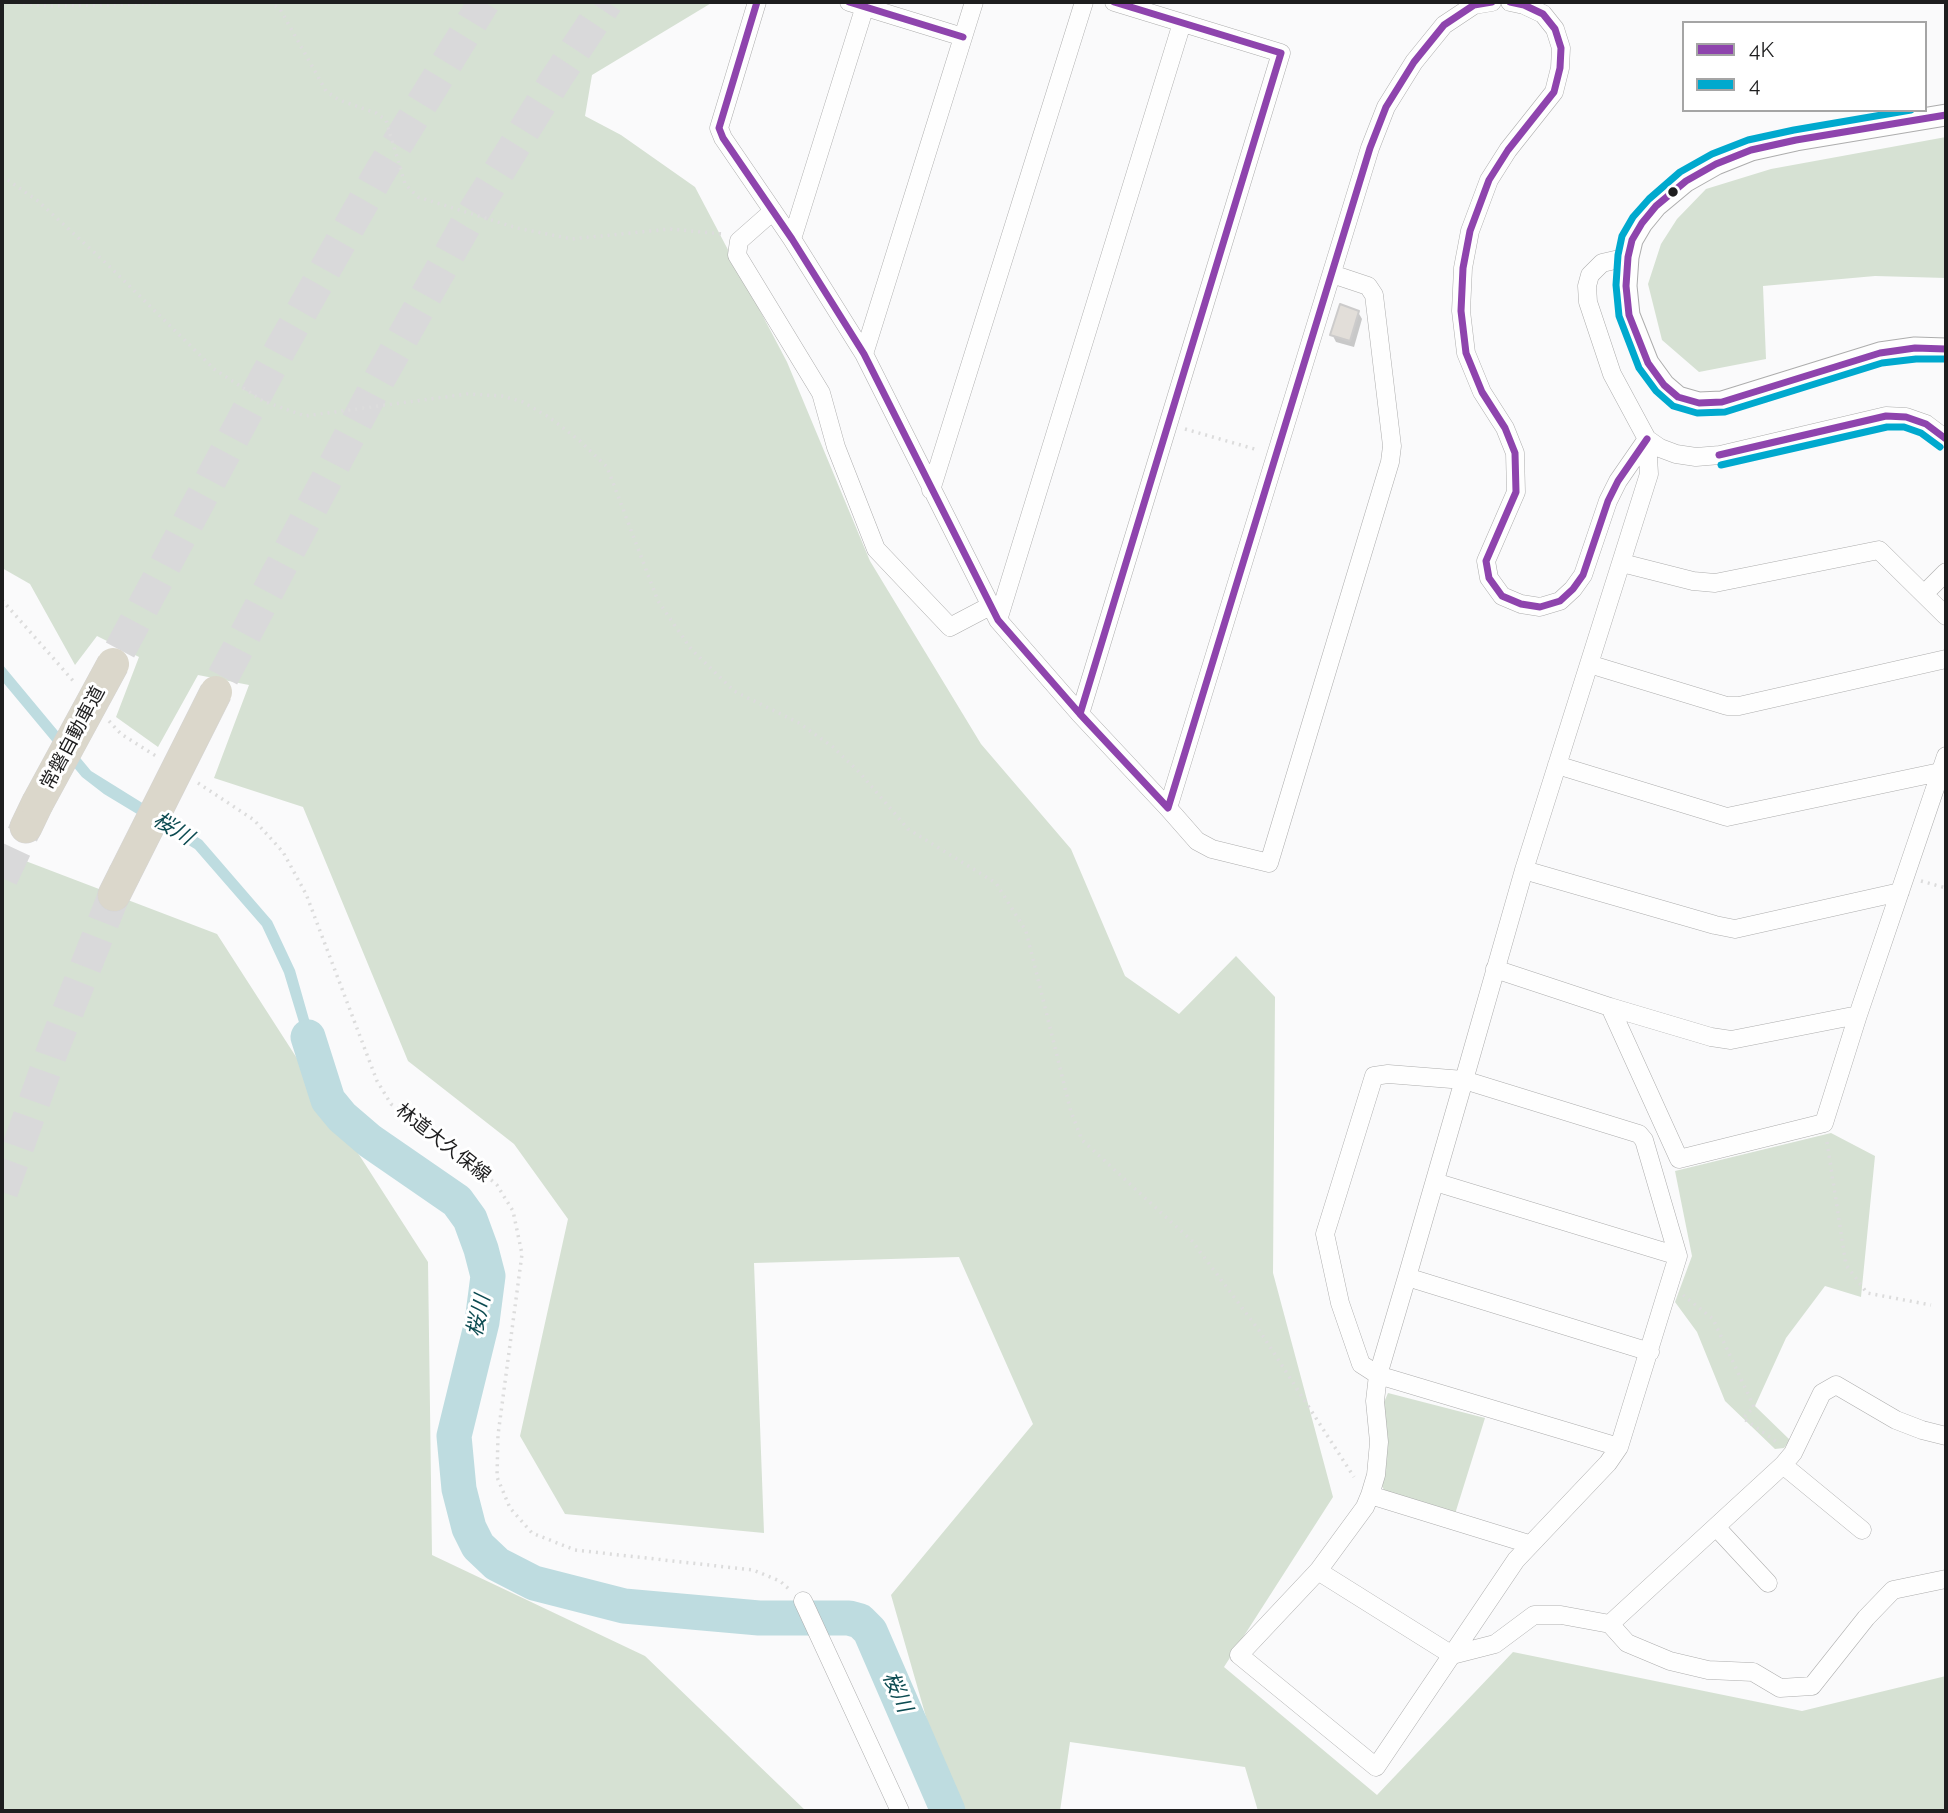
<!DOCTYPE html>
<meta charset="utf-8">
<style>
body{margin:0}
#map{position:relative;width:1948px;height:1813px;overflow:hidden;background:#fafafb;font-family:Raleway,sans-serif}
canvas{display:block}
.frame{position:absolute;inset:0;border:4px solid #1e1e1f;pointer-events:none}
.legend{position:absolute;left:1682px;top:21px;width:245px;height:91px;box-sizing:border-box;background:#fff;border:2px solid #a5a5a5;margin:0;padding:9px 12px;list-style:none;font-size:21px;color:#1e1e1f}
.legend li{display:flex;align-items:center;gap:14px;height:35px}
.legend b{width:35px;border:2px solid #a5a5a5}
</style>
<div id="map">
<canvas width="1948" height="1813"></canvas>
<div class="frame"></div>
<ul class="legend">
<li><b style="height:9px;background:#8e44ad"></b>4K</li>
<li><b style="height:9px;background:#00a9ce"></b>4</li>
</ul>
</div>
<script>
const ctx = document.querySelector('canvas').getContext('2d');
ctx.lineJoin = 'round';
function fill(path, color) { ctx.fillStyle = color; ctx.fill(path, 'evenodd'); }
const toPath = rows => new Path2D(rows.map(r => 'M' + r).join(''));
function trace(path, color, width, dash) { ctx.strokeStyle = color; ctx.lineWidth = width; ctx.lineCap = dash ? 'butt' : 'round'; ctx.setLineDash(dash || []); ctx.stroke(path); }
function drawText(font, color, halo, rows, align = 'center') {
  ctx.font = font + ' Raleway,"Noto Sans JP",sans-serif'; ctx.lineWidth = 6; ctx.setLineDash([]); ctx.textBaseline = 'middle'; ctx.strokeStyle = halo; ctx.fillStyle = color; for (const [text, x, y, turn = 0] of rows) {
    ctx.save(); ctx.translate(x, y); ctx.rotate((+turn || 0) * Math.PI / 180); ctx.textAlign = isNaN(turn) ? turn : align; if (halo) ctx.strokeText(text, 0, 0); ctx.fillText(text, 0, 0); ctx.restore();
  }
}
const green = toPath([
 [2,2,713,2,592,75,585,116,621,135,695,187,787,362,870,561,981,744,1071,849,1125,976,1179,1014,1236,956,1275,997,1273,1273,1333,1497,1224,1667,1377,1795,1513,1652,1802,1711,1946,1676,1946,1811,1258,1811,1245,1767,1070,1742,1060,1811,953,1811,891,1595,1033,1424,959,1257,754,1263,764,1533,565,1514,520,1436,568,1219,514,1144,408,1061,303,807,214,778,249,685,198,675,158,747,116,717,139,657,97,636,75,665,30,584,2,568],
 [1946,137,1946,278,1875,276,1763,286,1766,359,1699,372,1662,340,1648,284,1661,244,1677,219,1706,189,1771,169],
 [2,852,217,934,428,1262,432,1555,645,1656,806,1811,2,1811],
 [1831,1133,1875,1156,1861,1297,1825,1286,1786,1338,1755,1406,1790,1440,1784,1448,1775,1449,1725,1401,1697,1332,1675,1302,1692,1256,1675,1171],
 [1388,1393,1485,1418,1455,1514,1386,1494,1382,1486,1386,1452,1382,1407]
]);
const water = toPath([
 [2,664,91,771,202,840,272,921,295,970,326,1079,318,1085,284,973,262,926,195,849,104,794,82,777,2,681]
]);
const shadow = toPath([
 [1358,312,1362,319,1354,347,1336,342,1332,334]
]);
const river = toPath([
 [308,1037,328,1100,342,1117,370,1141,457,1201,470,1219,481,1249,488,1276,482,1322,454,1436,459,1489,469,1528,478,1546,497,1564,534,1583,624,1606,759,1618,849,1618,860,1621,870,1631,948,1811]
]);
const building = toPath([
 [1340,304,1359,311,1350,341,1330,335,1340,304]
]);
const motorwayTunnel = toPath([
 [120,650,281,348,380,172,484,2],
 [223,677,375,387,465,226,556,79,607,2],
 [2,878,26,827],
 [2,1192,53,1049,114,895]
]);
const path = toPath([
 [2,2,50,6,256,2],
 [269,2,280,9,326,91,339,100,376,113,386,120,405,184,418,197,517,228,572,239,670,229,723,234],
 [2,176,38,201,109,266,214,369,263,401,305,416,467,394,502,396,523,402,549,417,580,441,607,467,658,601,691,649,734,691,799,723,833,747,860,773,908,829,996,883,1026,931,1071,1112,1082,1140,1192,1241,1261,1333,1354,1477],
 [1185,429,1258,450],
 [2,600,76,684],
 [109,721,121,734,156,756],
 [198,783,254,820,283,852,306,894,377,1081,391,1104,457,1150,497,1185,513,1211,522,1254,498,1435,497,1477,510,1508,532,1533,575,1550,753,1570,780,1581,791,1591],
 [1921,881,1946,888],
 [1827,1142,1846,1265,1867,1293,1931,1305],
 [1683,1295,1713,1319,1754,1407,1743,1418,1778,1443]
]);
const minor = toPath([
 [757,2,719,128,723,138,792,239,864,354,998,620,1080,714,1281,53,1114,2],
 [849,2,963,37],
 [1510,2,1524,5,1543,14,1555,29,1561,48,1560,68,1554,92,1508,150,1489,180,1470,231,1463,268,1461,311,1466,353,1482,392,1505,428,1515,453,1516,492,1486,561,1489,578,1502,596,1521,604,1540,607,1560,601,1573,589,1583,575,1608,501,1618,481,1647,439],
 [773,211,739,241,737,255,821,393,836,447,876,549,950,627,990,606],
 [792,239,865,6],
 [1628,257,1602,263,1590,275,1587,286,1588,302,1612,374,1647,439,1660,448,1676,454,1696,457,1720,455,1886,416,1906,417,1926,424,1946,439],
 [864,354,974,2],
 [931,490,1084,2],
 [1622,563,1693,581,1715,583,1879,550,1946,616],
 [1925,593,1946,572],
 [998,620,1182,23],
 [1589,664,1727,706,1739,706,1946,659],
 [1080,714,1168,808,1370,148,1386,107,1414,62,1444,25,1474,5,1492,2],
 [1557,765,1727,817,1940,772],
 [1168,808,1197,841,1212,849,1269,863,1390,462,1392,446,1374,295,1368,286,1332,274],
 [1524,870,1715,925,1735,929,1900,892],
 [1495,969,1610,1007,1679,1159,1824,1123,1858,1015,1946,756],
 [1610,1007,1711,1037,1731,1040,1858,1015],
 [1435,1182,1678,1256],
 [1407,1277,1650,1352],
 [1946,1436,1922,1430,1896,1420,1836,1385,1822,1393,1793,1453,1783,1465,1610,1624,1627,1643,1670,1661,1708,1670,1753,1672,1780,1688,1812,1686,1866,1618,1893,1590,1946,1579],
 [1619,1447,1378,1375,1361,1364,1340,1303,1325,1234,1374,1076,1388,1074,1464,1080,1639,1134,1644,1140,1678,1256,1619,1447,1608,1463,1516,1560,1376,1767,1239,1655,1318,1571,1365,1507,1370,1495,1376,1475,1379,1442,1375,1401,1378,1375,1407,1277,1464,1080,1524,870,1649,474,1647,439],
 [1783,1465,1862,1530],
 [1370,1495,1529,1544],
 [1716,1527,1768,1583],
 [1318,1571,1452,1655,1495,1644,1534,1615,1561,1615,1610,1624],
 [803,1601,900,1811]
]);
const tertiary = toPath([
 [1946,115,1796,140,1751,150,1716,164,1686,181,1656,206,1642,223,1632,240,1628,257,1626,286,1629,315,1648,363,1664,385,1678,397,1699,403,1722,402,1880,353,1915,348,1946,349]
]);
const motorway = toPath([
 [26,827,37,804],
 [114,895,124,875]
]);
const motorwayBridge = toPath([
 [37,804,113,664],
 [124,875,216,692]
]);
const bus1 = toPath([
 [757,2,719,128,723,138,792,239,864,354,998,620,1080,714,1281,53,1114,2],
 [849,2,963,37],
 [1510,2,1524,5,1543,14,1555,29,1561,48,1560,68,1554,92,1508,150,1489,180,1470,231,1463,268,1461,311,1466,353,1482,392,1505,428,1515,453,1516,492,1486,561,1489,578,1502,596,1521,604,1540,607,1560,601,1573,589,1583,575,1608,501,1618,481,1647,439],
 [1946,115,1796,140,1751,150,1716,164,1686,181,1656,206,1642,223,1632,240,1628,257,1626,286,1629,315,1648,363,1664,385,1678,397,1699,403,1722,402,1880,353,1915,348,1946,349],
 [1719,455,1886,416,1906,417,1926,424,1946,439],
 [1080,714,1168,808,1370,148,1386,107,1414,62,1444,25,1474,5,1492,2]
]);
const bus2 = toPath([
 [1911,110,1794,130,1748,140,1712,154,1680,172,1649,199,1633,217,1622,236,1618,255,1616,285,1619,316,1639,368,1656,391,1673,406,1697,413,1725,412,1882,363,1916,359,1946,359],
 [1721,465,1887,427,1904,427,1921,433,1940,447]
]);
const markers = [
 [1673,192,6,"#1e1e1f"]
];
const streetNames = [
 ["常磐自動車道",73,738,-62],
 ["林道大久保線",443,1143,38]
];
const waterNames = [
 ["桜川",173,829,32],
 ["桜川",479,1316,-78],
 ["桜川",897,1692,66]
];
fill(green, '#d6e1d3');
fill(water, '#bedce0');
fill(shadow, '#0003');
trace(river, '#bedce0', 35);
fill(building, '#e2ded9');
trace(building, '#cccbcb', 2);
trace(motorwayTunnel, '#d9d9da', 32, [32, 16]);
trace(minor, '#adadad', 19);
trace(tertiary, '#adadad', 23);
trace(motorway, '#d5d5d5', 33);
trace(path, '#dcdcdc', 3.5, [2, 5]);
trace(minor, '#fefefe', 18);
trace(tertiary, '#fefefe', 21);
trace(motorway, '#dbd7cb', 32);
trace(motorwayBridge, '#d5d5d5', 33, []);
trace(motorwayBridge, '#dbd7cb', 32);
trace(bus1, '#8e44ad', 7);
trace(bus2, '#00a9ce', 7);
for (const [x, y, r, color] of markers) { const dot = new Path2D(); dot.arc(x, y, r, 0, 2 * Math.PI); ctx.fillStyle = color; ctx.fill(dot); trace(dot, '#fff', 2.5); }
drawText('19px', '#1e1e1f', '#fff', streetNames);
drawText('italic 21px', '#0c4b51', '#fff', waterNames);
</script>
